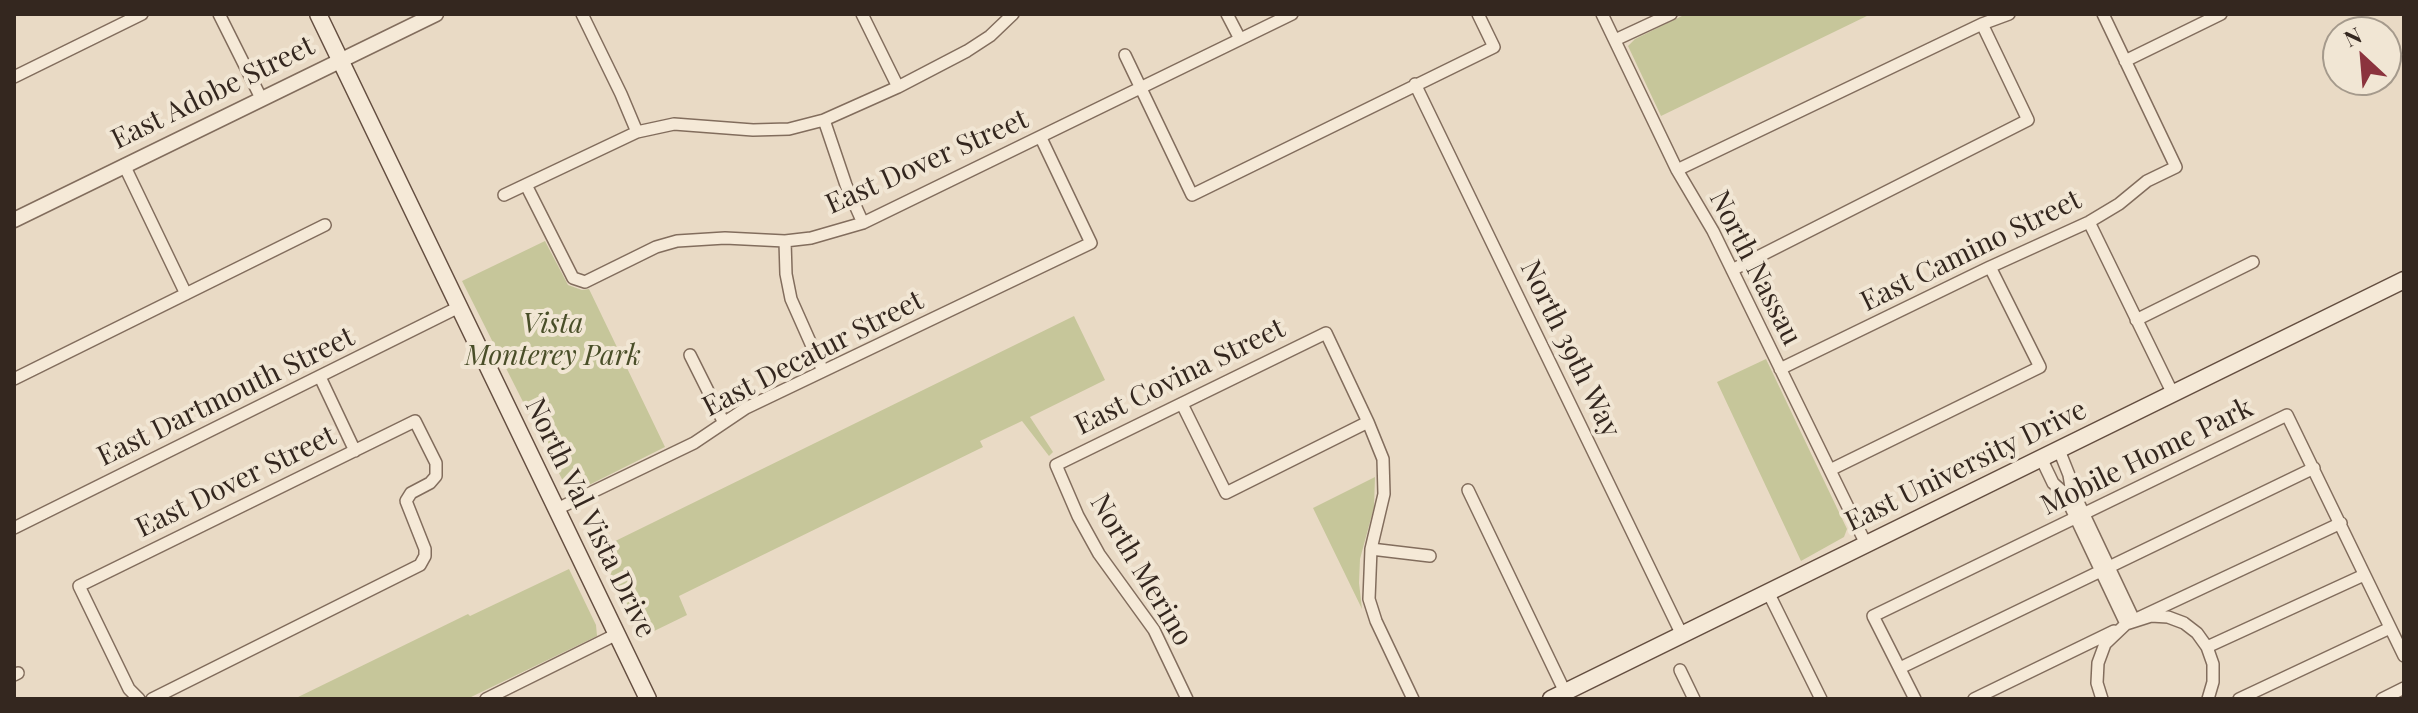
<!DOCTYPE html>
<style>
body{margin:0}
#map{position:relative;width:2418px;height:713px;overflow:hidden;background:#e9dac5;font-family:"Playfair Display",serif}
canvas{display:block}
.frame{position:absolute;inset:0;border:16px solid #34271f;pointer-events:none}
.north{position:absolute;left:2322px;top:16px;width:80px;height:80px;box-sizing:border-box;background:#f1e6d4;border:2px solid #a59a8c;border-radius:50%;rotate:334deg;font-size:22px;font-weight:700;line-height:32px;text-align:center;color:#34271f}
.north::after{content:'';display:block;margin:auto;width:28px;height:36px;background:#8b333d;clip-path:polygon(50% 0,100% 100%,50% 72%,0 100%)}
</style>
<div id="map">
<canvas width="2418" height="713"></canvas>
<div class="frame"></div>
<div class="north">N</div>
</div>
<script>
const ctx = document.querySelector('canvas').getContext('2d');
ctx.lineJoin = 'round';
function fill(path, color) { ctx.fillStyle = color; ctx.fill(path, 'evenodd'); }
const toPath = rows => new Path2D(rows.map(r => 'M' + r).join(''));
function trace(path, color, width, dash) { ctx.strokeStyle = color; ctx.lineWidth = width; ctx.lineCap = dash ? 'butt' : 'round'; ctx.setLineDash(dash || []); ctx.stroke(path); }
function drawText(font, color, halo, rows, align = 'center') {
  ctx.font = font + ' "Playfair Display",serif'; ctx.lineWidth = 8; ctx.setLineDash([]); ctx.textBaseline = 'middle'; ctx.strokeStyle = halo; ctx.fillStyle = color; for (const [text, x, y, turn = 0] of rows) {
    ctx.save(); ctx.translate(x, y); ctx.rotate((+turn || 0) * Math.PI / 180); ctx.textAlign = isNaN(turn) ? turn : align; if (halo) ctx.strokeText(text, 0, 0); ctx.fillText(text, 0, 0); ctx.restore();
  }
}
const green = toPath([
 [1686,14,1871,14,1661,116,1628,46,1635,39],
 [545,241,568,285,582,290,589,289,665,447,577,491,567,489,462,281],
 [1074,316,1105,380,1030,417,1053,452,1049,456,1022,421,980,441,983,447,679,596,687,615,648,634,640,615,631,619,599,549],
 [1766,359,1847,529,1844,537,1801,561,1717,382],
 [1375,477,1374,507,1360,559,1359,583,1362,609,1313,508],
 [569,569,596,625,597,636,467,699,294,699,468,614,470,616]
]);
const minor = toPath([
 [219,14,261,98],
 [582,14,621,94,637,132],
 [862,14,898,87],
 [1227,14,1240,39],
 [1602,14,1677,170,1713,231,1866,544],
 [1615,40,1671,14],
 [1125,55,1192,195,1494,47,1478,14],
 [2125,61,2221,14],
 [14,77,142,14],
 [1415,84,1682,635],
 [824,120,846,185,863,223],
 [124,165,186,294],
 [1677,170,1982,24,2009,14],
 [526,185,573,278,585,282,656,247,677,241,725,238,785,241,811,238,863,223,1292,14],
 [504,195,637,132,674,124,753,130,789,129,824,120,898,87,967,51,990,36,1013,14],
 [2089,222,2173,394],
 [785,241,786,274,791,299,823,371],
 [1732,270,2028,120,1982,24],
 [2136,320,2253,262],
 [690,355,723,421],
 [1780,369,1990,267,2089,222,2119,204,2147,181,2176,167,2103,14],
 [320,377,355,451],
 [14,379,325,225],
 [1182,404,1226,493,1368,422],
 [2059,450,2069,475,2071,487,2134,620,2341,523],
 [2041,458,2053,483,2064,493,2126,624],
 [1830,470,2040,367,1990,267],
 [1468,490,1565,692],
 [557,509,694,443,746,408,1091,243,1041,138],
 [14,528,459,307],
 [1371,549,1430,556],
 [1768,592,1821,699],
 [2207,647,2364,575],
 [1900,668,2314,468],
 [1680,670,1694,699],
 [14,675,18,673],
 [139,699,129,689,79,586,415,421,436,463,436,476,430,483,411,493,406,501,425,549,425,556,420,565,152,699],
 [486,699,617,634],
 [1187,699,1154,630,1099,554,1078,516,1056,465,1326,333,1368,422,1383,459,1384,494,1371,549,1369,599,1376,621,1413,699],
 [1915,699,1873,616,2287,415,2404,656],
 [1974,699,2114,631],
 [2102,699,2097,683,2098,663,2105,644,2126,624,2151,616,2168,617,2184,623,2197,633,2207,647,2213,664,2213,682,2208,699],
 [2239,699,2390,628],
 [2382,699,2404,688]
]);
const tertiary = toPath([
 [14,220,436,14]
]);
const secondary = toPath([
 [318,14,648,699],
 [1551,699,2404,280]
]);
const streetNames = [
 ["East Adobe Street",213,93,-26],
 ["East Dover Street",927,162,-24],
 ["East Camino Street",1971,251,-26],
 ["North Nassau",1755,268,63],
 ["North 39th Way",1570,349,64],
 ["East Decatur Street",813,354,-27],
 ["East Covina Street",1180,377,-26],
 ["East Dartmouth Street",226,397,-26],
 ["Mobile Home Park",2147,457,-26],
 ["East University Drive",1966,466,-26],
 ["East Dover Street",236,482,-26],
 ["North Val Vista Drive",590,518,64],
 ["North Merino",1141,570,59]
];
const parkNames = [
 ["Vista",553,324],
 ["Monterey Park",553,356]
];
fill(green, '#c6c69a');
trace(minor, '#826d5d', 14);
trace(tertiary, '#826d5d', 17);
trace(secondary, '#644e40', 19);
trace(minor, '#f5e9d7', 11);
trace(tertiary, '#f5e9d7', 14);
trace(secondary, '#f5e9d7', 16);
drawText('28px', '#34271f', '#f1e6d4', streetNames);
drawText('italic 28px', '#494e28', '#f1e6d4', parkNames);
</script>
